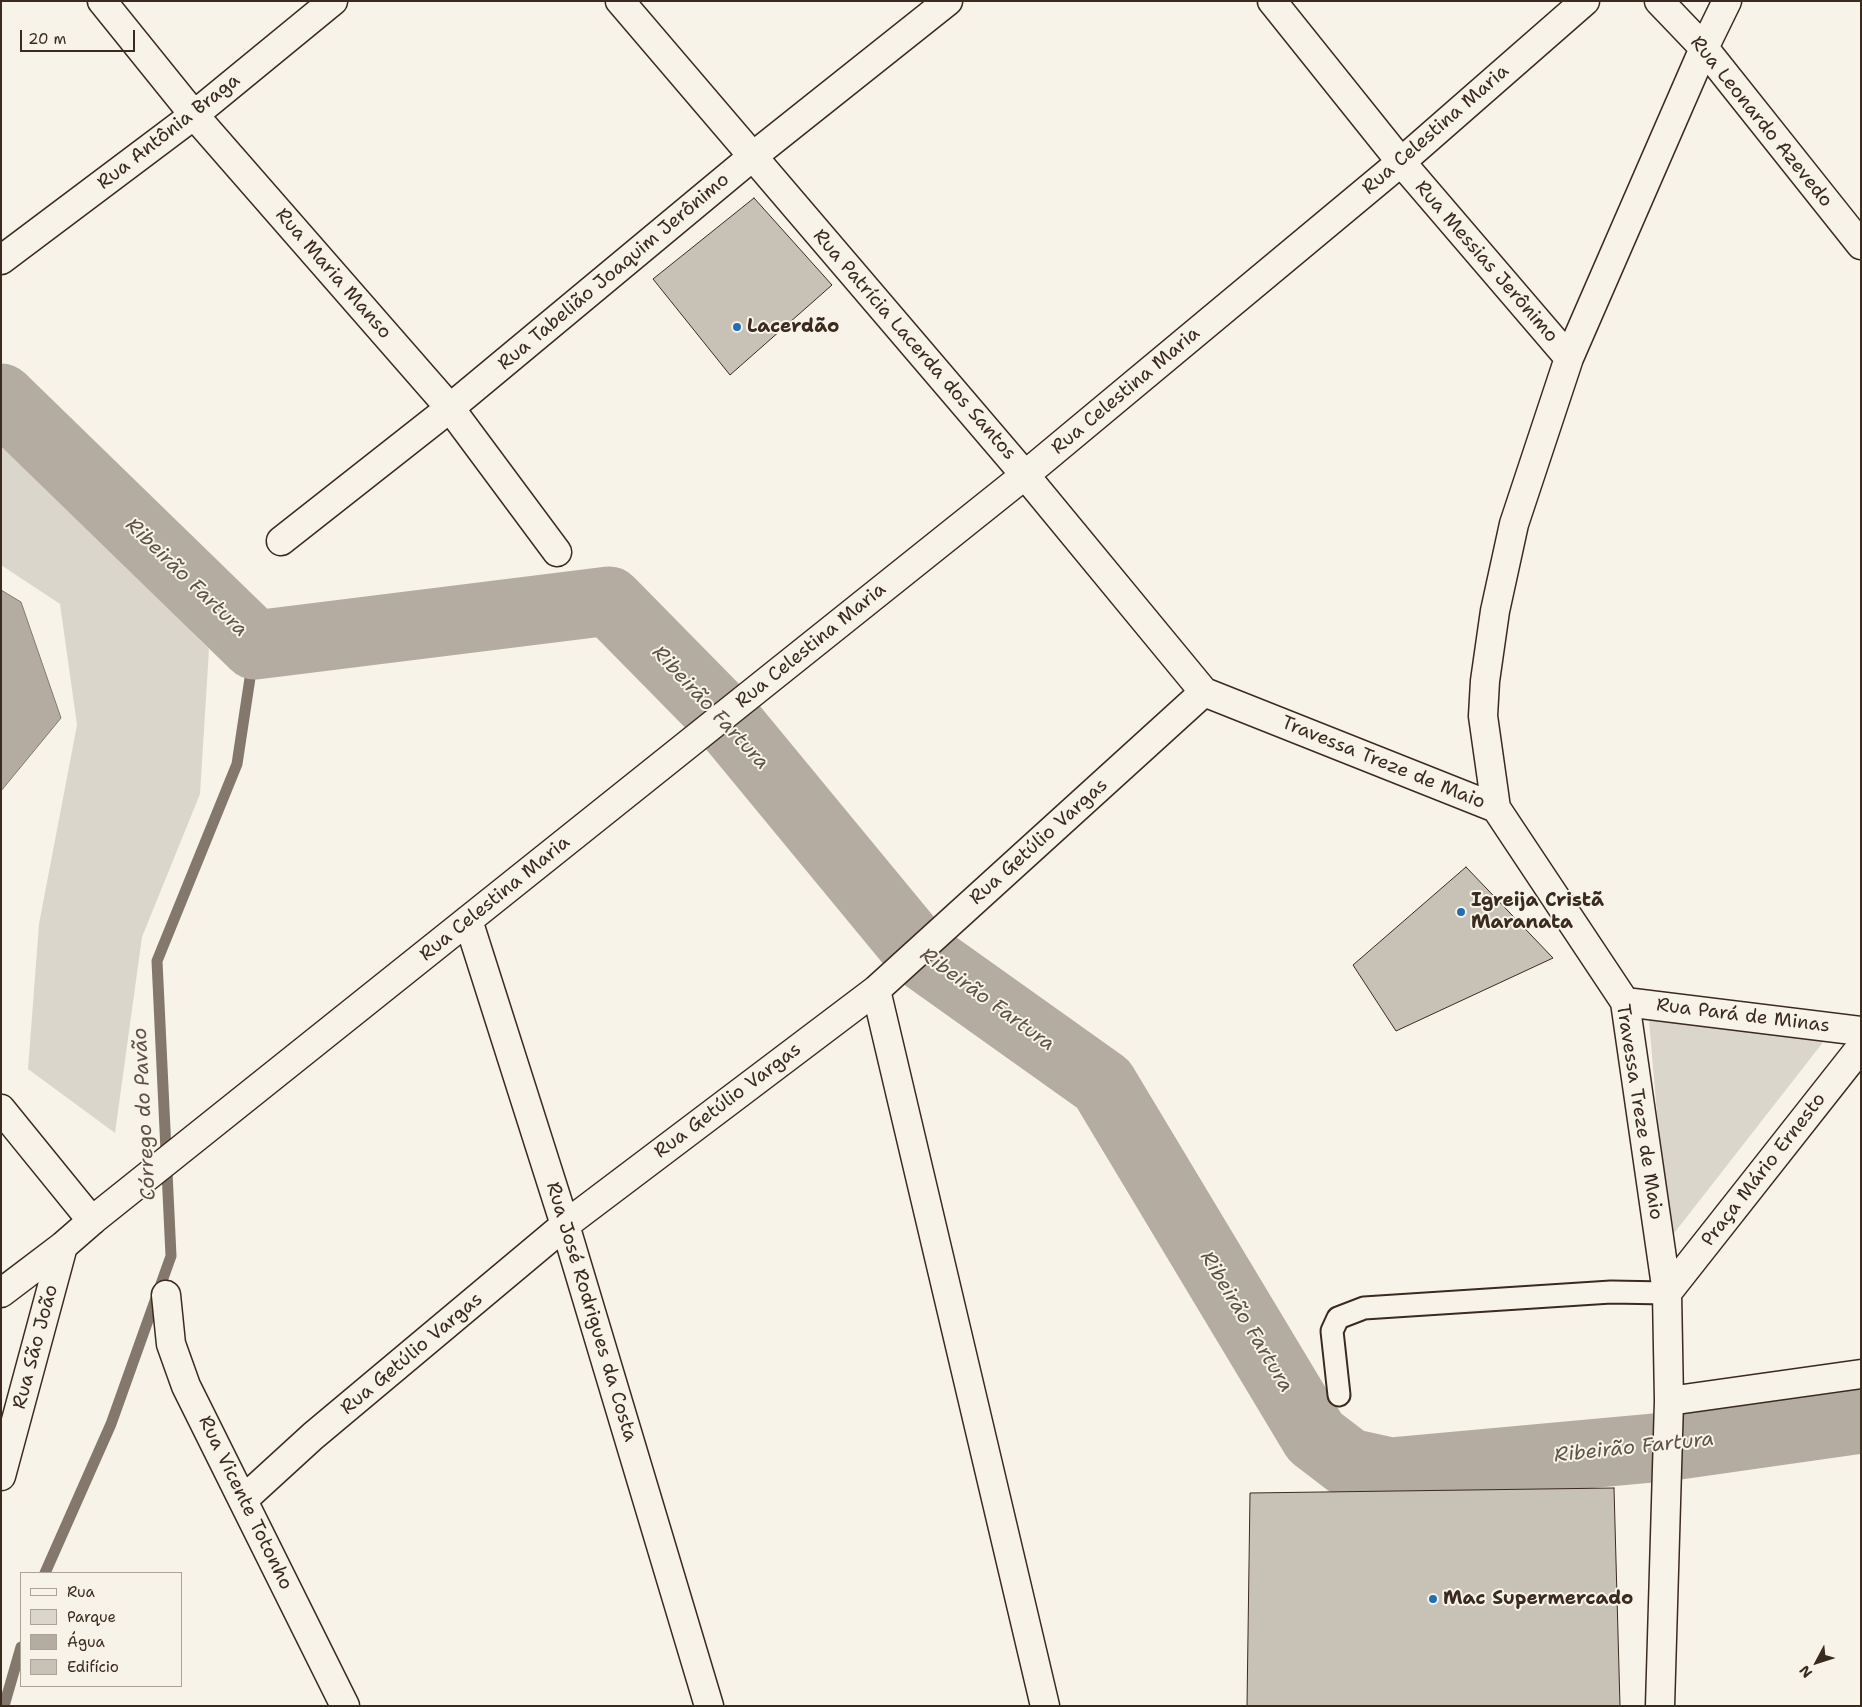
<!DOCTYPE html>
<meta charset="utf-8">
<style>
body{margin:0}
#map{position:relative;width:1862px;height:1707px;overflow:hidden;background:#f7f3e8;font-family:"Shantell Sans",sans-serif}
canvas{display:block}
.frame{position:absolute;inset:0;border:2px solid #3b2a1e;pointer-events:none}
.legend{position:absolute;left:20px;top:1572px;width:162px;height:115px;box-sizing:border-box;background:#f7f3e8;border:1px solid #aca397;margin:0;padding:6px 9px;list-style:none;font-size:15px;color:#3b2a1e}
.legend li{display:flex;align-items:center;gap:10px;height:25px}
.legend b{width:25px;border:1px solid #aca397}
.north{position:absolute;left:1792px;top:1637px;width:50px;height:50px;-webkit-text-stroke:4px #f7f3e8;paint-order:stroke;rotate:230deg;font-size:14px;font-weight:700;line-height:20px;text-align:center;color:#3b2a1e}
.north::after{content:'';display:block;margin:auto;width:18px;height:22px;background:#3b2a1e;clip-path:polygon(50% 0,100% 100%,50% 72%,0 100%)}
.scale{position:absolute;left:20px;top:30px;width:115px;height:22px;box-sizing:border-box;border:2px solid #3b2a1e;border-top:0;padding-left:6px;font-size:15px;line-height:18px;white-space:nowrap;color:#3b2a1e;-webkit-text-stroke:4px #f7f3e8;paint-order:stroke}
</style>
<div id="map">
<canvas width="1862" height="1707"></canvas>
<div class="frame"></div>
<ul class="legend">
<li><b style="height:6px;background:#f7f3e8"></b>Rua</li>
<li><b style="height:14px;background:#dbd6cb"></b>Parque</li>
<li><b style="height:14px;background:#b4aca0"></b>Água</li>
<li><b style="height:14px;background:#c8c1b6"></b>Edifício</li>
</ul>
<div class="north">N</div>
<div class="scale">20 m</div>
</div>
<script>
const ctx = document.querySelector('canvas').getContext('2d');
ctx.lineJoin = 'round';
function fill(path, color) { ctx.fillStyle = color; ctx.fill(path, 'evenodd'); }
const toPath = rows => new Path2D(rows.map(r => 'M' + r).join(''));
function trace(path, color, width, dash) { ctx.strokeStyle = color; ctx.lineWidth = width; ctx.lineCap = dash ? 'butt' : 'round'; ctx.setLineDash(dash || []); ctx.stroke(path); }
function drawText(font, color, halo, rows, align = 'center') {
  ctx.font = font + ' "Shantell Sans",sans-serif'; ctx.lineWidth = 4; ctx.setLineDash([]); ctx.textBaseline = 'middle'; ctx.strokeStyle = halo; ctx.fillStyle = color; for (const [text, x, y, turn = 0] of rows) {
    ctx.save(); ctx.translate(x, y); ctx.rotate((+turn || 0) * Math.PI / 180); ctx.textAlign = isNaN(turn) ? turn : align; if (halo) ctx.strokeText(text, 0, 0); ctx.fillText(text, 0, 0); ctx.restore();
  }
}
const green = toPath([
 [1,444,40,476,209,649,200,794,142,937,115,1133,28,1069,39,924,77,725,60,604,1,565],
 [1648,1009,1831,1032,1668,1241]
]);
const water = toPath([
 [1,590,21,602,61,718,1,791,1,590]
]);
const stream = toPath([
 [45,1573,111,1424,171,1256,157,961,237,764,255,645],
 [4,1706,21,1647]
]);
const river = toPath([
 [1,398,255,645,609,601,730,724,919,953,1103,1084,1315,1437,1349,1463,1390,1472,1664,1447,1861,1419]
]);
const building = toPath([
 [754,198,832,285,730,375,653,279,754,198],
 [1466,867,1553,958,1396,1031,1353,965,1466,867],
 [1614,1488,1620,1706,1247,1706,1250,1493,1614,1488]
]);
const lane = toPath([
 [1339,1395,1332,1331,1338,1318,1364,1308,1611,1292,1667,1293]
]);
const street = toPath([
 [102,1,194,115,450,408,557,552],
 [620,1,1025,475,1204,692,1496,808,1625,1002,1667,1293,1669,1401,1660,1706],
 [1272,1,1401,162,1569,358],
 [1659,1,1704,48,1861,245],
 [1,260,194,115,333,1],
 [281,541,450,408,752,157,948,1],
 [1496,808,1483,716,1485,681,1495,611,1514,524,1569,358,1704,48,1727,1],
 [468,920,565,1225,709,1706],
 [876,990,1045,1706],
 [1625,1002,1861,1031],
 [1,1109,92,1221],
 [1,1293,63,1246,94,1219,1025,475,1401,162,1585,1],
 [1667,1293,1861,1047],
 [166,1295,171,1344,186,1386,345,1706],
 [1669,1401,1861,1374],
 [1,1476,63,1246],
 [243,1500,313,1436,565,1225,876,990,1204,692]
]);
const markers = [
 [737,327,5,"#1f6fb2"],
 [1461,912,5,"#1f6fb2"],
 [1433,1599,5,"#1f6fb2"]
];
const streetNames = [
 ["Rua Leonardo Azevedo",1761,122,51],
 ["Rua Celestina Maria",1436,130,-41],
 ["Rua Antônia Braga",169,132,-38],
 ["Rua Messias Jerônimo",1486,262,49],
 ["Rua Tabelião Joaquim Jerônimo",614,272,-40],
 ["Rua Maria Manso",333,274,49],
 ["Rua Patrícia Lacerda dos Santos",914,345,49],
 ["Rua Celestina Maria",1126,391,-40],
 ["Rua Celestina Maria",811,646,-39],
 ["Travessa Treze de Maio",1383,763,22],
 ["Rua Getúlio Vargas",1039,842,-42],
 ["Rua Celestina Maria",495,899,-39],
 ["Rua Pará de Minas",1743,1016,7],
 ["Rua Getúlio Vargas",728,1101,-37],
 ["Travessa Treze de Maio",1639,1112,81],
 ["Praça Mário Ernesto",1764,1170,-52],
 ["Rua José Rodrigues da Costa",591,1312,73],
 ["Rua São João",36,1347,-75],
 ["Rua Getúlio Vargas",412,1354,-40],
 ["Rua Vicente Totonho",245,1503,64]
];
const poiNames = [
 ["Lacerdão",747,327],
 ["Igreija Cristã",1471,901],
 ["Maranata",1471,923],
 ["Mac Supermercado",1443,1599]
];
const waterNames = [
 ["Ribeirão Fartura",186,578,44],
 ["Ribeirão Fartura",710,708,47],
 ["Ribeirão Fartura",987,1000,36],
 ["Córrego do Pavão",145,1114,-93],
 ["Ribeirão Fartura",1246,1322,59],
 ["Ribeirão Fartura",1634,1448,-6]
];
fill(green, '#dbd6cb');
fill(water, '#b4aca0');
trace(water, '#84786c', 1);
trace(stream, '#84786c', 11);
trace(river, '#b4aca0', 69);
fill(building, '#c8c1b6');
trace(building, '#3b2a1e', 1);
trace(lane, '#3b2a1e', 25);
trace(street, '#3b2a1e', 31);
trace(lane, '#f7f3e8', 21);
trace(street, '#f7f3e8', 28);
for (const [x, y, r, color] of markers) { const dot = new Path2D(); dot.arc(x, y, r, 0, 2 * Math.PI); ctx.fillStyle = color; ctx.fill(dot); trace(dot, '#f7f3e8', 2); }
drawText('19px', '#3b2a1e', '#f7f3e8', streetNames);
drawText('bold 19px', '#3b2a1e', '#f7f3e8', poiNames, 'left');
drawText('italic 20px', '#5f5145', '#f7f3e8', waterNames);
</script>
